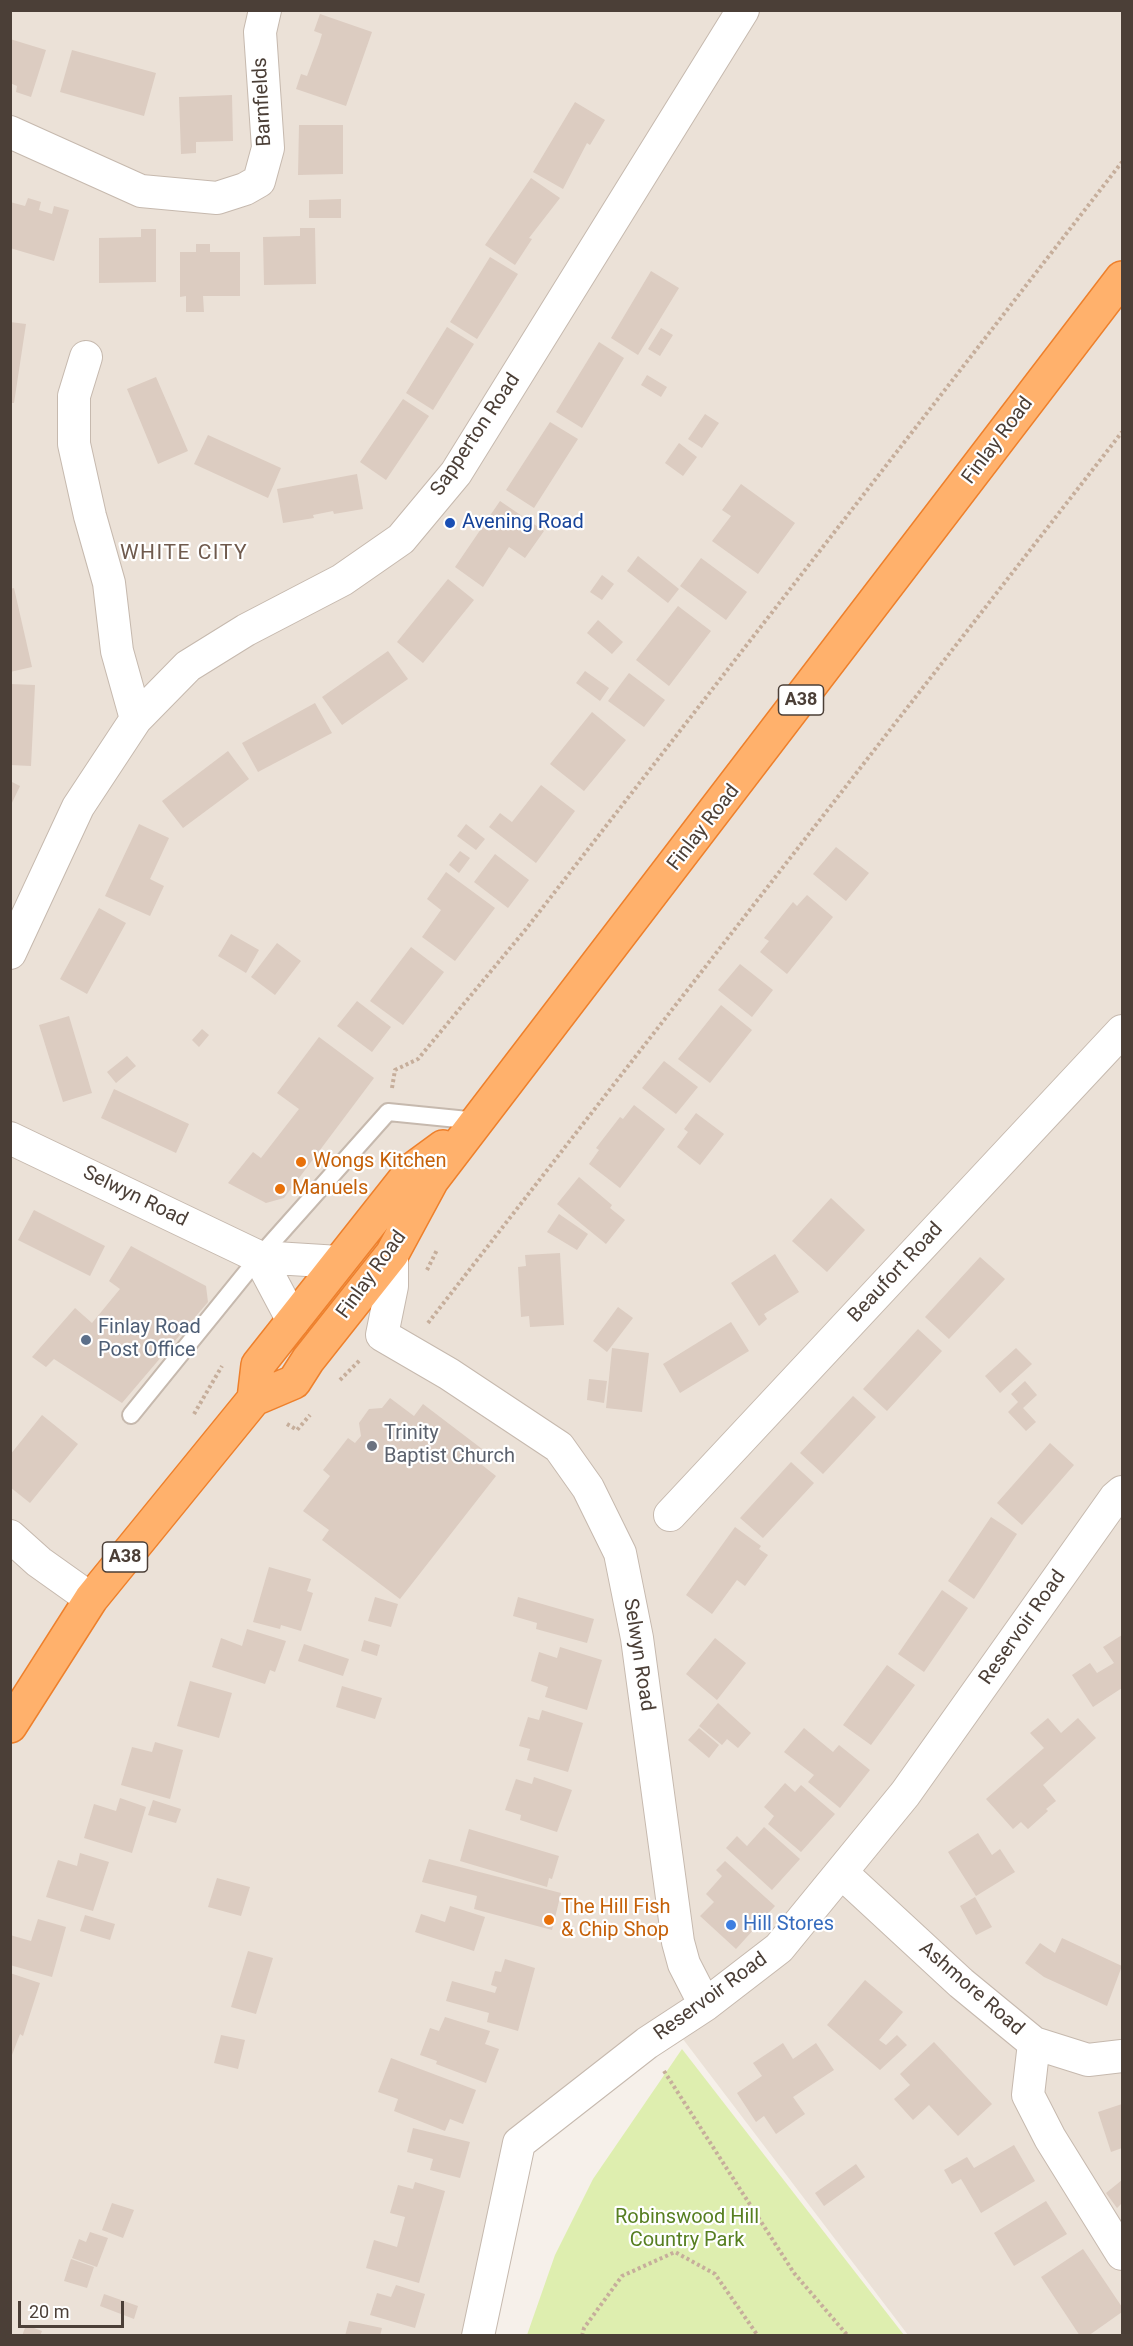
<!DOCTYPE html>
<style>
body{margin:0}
#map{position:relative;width:1133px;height:2346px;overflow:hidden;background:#f6f0ea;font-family:Roboto,sans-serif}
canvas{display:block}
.frame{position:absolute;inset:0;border:12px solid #4b3f37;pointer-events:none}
.scale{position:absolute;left:18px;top:2301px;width:106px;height:27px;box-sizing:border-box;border:3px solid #4b3f37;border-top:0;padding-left:8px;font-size:18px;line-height:21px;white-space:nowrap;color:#4b3f37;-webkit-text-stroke:4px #fff;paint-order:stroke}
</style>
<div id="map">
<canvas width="1133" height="2346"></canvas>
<div class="frame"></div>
<div class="scale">20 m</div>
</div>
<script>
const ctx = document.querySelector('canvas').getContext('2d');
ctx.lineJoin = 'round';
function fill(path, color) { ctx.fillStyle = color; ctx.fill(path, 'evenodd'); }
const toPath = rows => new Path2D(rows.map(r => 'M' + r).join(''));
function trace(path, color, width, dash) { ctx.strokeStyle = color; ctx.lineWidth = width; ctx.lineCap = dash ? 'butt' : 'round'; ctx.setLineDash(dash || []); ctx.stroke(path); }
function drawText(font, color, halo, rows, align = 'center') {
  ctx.font = font + ' Roboto,sans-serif'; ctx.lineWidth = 4.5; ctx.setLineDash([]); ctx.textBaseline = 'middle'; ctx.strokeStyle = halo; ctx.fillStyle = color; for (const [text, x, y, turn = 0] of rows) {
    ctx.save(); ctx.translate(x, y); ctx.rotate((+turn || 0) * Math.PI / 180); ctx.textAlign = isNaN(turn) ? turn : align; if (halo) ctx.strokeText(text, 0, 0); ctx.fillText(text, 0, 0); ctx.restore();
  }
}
const residential = toPath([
 [11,11,1122,11,1122,2335,908,2335,673,2026,519,2143,470,2335,11,2336]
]);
const green = toPath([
 [682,2049,904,2335,527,2335,555,2255,593,2179]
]);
const building = toPath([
 [320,14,372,32,346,106,296,89,301,74,307,76,319,44,322,34,314,31],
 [10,39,46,50,31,97,16,92,17,86,10,83],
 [72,50,156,73,144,116,60,92],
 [232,95,233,141,196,142,196,153,181,154,179,97],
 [575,102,605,120,590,145,587,143,563,189,533,172],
 [299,125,343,125,343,174,298,175],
 [531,178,560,198,529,238,532,239,515,265,485,245],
 [28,198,41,202,39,210,52,214,54,206,69,210,54,261,10,248,10,202,25,206],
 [341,199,341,218,309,218,309,200],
 [300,228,315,228,316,284,264,285,263,237,300,236],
 [141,229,156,229,156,282,99,283,99,238,141,237],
 [196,244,210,244,210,252,240,252,240,296,203,296,204,312,186,312,186,296,180,297,180,252,196,252],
 [490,257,518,274,477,339,450,322],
 [651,271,679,288,638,355,611,338],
 [10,322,26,324,14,403,10,403],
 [447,327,474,344,433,410,406,393],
 [661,328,673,335,660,356,648,349],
 [599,342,624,358,582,428,556,412],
 [647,375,667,387,661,397,641,385],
 [156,377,188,451,158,464,127,389],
 [403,399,429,416,386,480,360,462],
 [705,414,719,423,702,448,688,439],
 [550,422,578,439,534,508,506,490],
 [208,435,281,468,268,498,194,464],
 [679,443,697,457,683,476,665,463],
 [357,474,363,509,334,514,333,511,313,515,314,518,283,523,277,489],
 [741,484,795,523,758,574,712,541,731,516,722,510],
 [500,501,544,531,525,558,509,547,483,587,455,567],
 [638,556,679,589,668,603,627,571],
 [701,558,747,592,726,620,680,586],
 [602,575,614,584,602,600,590,592],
 [448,579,474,600,423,663,397,642],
 [14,588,32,667,10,672,10,589],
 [678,606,711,631,669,686,636,660],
 [598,620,623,642,612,654,587,633],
 [388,651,408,679,342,725,322,697],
 [585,671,609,688,600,701,576,683],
 [629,673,665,700,644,727,608,701],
 [10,684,35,685,31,766,10,765],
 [315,703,332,733,258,772,242,743],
 [592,712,626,740,584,791,550,764],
 [228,751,249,779,183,828,162,801],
 [10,781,20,786,10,807],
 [541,785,575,811,536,863,489,827,500,813,512,822],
 [139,824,169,838,150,879,164,886,150,916,105,896],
 [466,824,485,839,476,850,457,836],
 [836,847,869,873,846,901,813,874],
 [460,851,470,858,459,873,449,865],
 [495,854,529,880,508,908,474,882],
 [446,872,495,908,455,961,422,937,441,910,427,899],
 [807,895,833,917,787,974,760,952,769,941,764,938,793,902,797,906],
 [99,908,126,923,87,994,60,979],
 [231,934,259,950,246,973,218,956],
 [277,943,301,961,275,995,251,977],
 [411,947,444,972,403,1025,370,1001],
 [740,964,773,990,752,1017,718,990],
 [357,1001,391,1027,372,1052,337,1026],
 [721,1005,752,1030,710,1083,678,1059],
 [69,1016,92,1093,63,1102,39,1025],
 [202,1029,209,1035,199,1047,192,1040],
 [319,1037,374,1078,284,1198,266,1203,228,1183,253,1152,261,1158,299,1109,277,1093],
 [127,1056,136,1066,116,1083,107,1072],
 [664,1061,698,1087,676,1114,642,1088],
 [114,1089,189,1124,176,1153,101,1118],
 [634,1105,665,1129,620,1188,589,1164,599,1150,596,1148,620,1117,623,1119],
 [696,1113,724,1134,700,1165,677,1147,688,1132,684,1129],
 [579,1177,612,1205,610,1208,625,1220,606,1244,557,1204],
 [831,1198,865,1230,827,1272,792,1241],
 [34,1210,105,1246,90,1276,18,1240],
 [559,1214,588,1234,577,1250,547,1232],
 [131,1246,206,1286,208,1302,122,1403,54,1359,46,1367,32,1357,75,1308,92,1323,120,1289,109,1281],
 [560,1253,564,1325,530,1327,529,1316,521,1317,518,1267,526,1266,525,1255],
 [775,1254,799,1292,764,1314,767,1319,759,1326,731,1283],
 [980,1257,1005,1279,949,1339,925,1317],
 [618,1307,633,1318,607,1352,593,1341],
 [731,1322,749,1351,680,1393,663,1364],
 [918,1329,942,1351,887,1411,863,1389],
 [612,1348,649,1353,642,1412,606,1408],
 [1016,1348,1032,1364,1000,1393,985,1376],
 [589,1379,607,1381,604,1403,587,1400],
 [1025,1381,1037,1395,1023,1408,1036,1422,1026,1431,1008,1412,1018,1402,1011,1394],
 [853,1396,876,1417,823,1474,800,1453],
 [390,1398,414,1416,423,1404,490,1455,482,1465,496,1476,400,1599,322,1540,329,1530,303,1511,330,1476,323,1470,348,1438,355,1443,361,1436,359,1423,369,1409,382,1408],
 [42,1415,78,1444,30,1503,10,1487,10,1455],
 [1050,1443,1074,1465,1022,1525,997,1503],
 [791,1462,814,1483,763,1538,740,1518],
 [991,1517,1017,1534,974,1599,948,1581],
 [735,1527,761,1546,759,1549,768,1555,745,1586,737,1580,712,1614,686,1595],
 [269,1567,311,1579,307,1591,313,1593,301,1631,281,1625,280,1629,253,1622],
 [942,1590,968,1608,924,1672,898,1654],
 [375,1597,398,1604,391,1627,368,1621],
 [518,1597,594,1619,587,1643,536,1629,537,1623,513,1616],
 [247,1629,286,1641,275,1672,270,1670,265,1684,212,1667,221,1638,242,1646],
 [1122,1635,1122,1688,1093,1707,1072,1675,1090,1663,1097,1673,1114,1663,1103,1647],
 [715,1638,746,1663,717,1700,686,1674],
 [364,1640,380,1645,377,1656,361,1651],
 [304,1644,349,1659,343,1676,298,1661],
 [560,1647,602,1660,587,1710,545,1697,548,1687,531,1681,539,1652,557,1658],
 [887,1665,915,1685,871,1745,843,1725],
 [190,1681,232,1693,219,1738,177,1726],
 [342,1686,382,1698,375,1719,336,1707],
 [718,1703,751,1733,738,1748,727,1739,722,1745,699,1726],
 [542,1710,583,1723,568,1772,527,1760,530,1749,519,1746,528,1717,539,1720],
 [1048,1718,1061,1733,1078,1718,1096,1738,1043,1785,1056,1801,1046,1809,1048,1811,1028,1829,1021,1822,1013,1829,986,1799,1044,1748,1030,1733],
 [699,1728,719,1745,709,1758,688,1740],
 [804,1728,833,1752,839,1745,870,1770,840,1808,808,1782,814,1775,784,1752],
 [155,1742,183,1750,170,1799,121,1785,132,1747,152,1752],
 [534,1777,572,1790,557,1832,520,1820,521,1815,505,1810,516,1779,532,1784],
 [785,1783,795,1792,801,1785,835,1814,801,1852,768,1824,774,1816,764,1807],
 [120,1798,146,1807,132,1853,84,1838,94,1804,116,1811],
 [153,1800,181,1809,176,1823,148,1815],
 [764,1827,800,1859,772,1890,726,1848,737,1836,747,1846],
 [469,1829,559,1856,552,1879,549,1878,547,1887,460,1861],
 [978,1833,992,1855,1000,1849,1015,1872,976,1896,948,1852],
 [80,1853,109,1862,93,1911,46,1897,58,1860,77,1866],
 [429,1859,561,1893,552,1930,474,1909,477,1896,422,1882],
 [725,1861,775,1906,736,1949,700,1916,714,1902,706,1894,722,1876,716,1870],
 [217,1878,250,1887,241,1916,208,1907],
 [975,1897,992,1927,976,1935,960,1906],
 [450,1906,485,1917,474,1951,415,1932,421,1914,445,1922],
 [85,1915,115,1924,110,1940,80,1931],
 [38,1919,66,1927,52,1977,10,1965,10,1935,31,1941],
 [1062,1938,1122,1966,1107,2006,1044,1977,1025,1963,1040,1943,1055,1953],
 [248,1951,273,1958,256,2014,231,2007],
 [505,1959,535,1968,518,2031,487,2022,489,2013,446,2001,452,1981,495,1993,497,1987,491,1985,495,1971,501,1972],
 [10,1973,40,1983,23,2036,20,2034,12,2055],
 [865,1980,903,2012,879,2040,886,2045,897,2035,907,2045,880,2070,827,2025],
 [445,2017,490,2031,485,2044,499,2049,486,2083,436,2064,437,2061,420,2055,430,2028,439,2031],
 [221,2035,245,2040,238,2069,214,2063],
 [934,2042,992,2104,958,2136,929,2105,913,2120,894,2099,910,2085,900,2074],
 [783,2043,793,2059,816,2043,834,2070,793,2097,805,2114,776,2134,764,2116,756,2122,737,2093,762,2076,753,2063],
 [391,2058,476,2090,463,2124,450,2119,445,2131,394,2111,398,2099,378,2092],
 [1122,2104,1122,2148,1111,2152,1098,2112],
 [413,2128,470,2142,460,2178,430,2170,433,2159,407,2152],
 [1014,2145,1035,2181,981,2213,961,2179,952,2184,944,2170,967,2157,974,2168],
 [856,2164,865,2177,824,2206,815,2193],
 [1122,2180,1122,2203,1117,2208,1106,2193],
 [415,2182,445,2191,419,2283,366,2268,374,2240,397,2247,405,2217,390,2213,398,2185,413,2189],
 [1046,2201,1067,2234,1014,2266,994,2233],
 [112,2203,134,2210,123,2238,102,2230],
 [90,2232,108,2238,97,2267,72,2258,79,2239,86,2242],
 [1083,2249,1122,2307,1122,2312,1088,2336,1080,2336,1041,2277],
 [71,2259,94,2267,87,2288,64,2281],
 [396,2285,425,2294,415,2328,370,2315,377,2293,391,2297],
 [104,2294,138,2306,134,2319,100,2306],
 [349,2321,382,2328,380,2336,345,2336],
 [26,2325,42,2331,40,2336,22,2336]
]);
const path = toPath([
 [392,1088,395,1070,418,1059,526,929,1122,162],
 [427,1270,437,1250],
 [428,1323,1122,432],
 [340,1380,360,1360],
 [194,1414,222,1366],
 [287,1424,297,1430,310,1415],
 [664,2071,794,2273,848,2336],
 [582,2336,584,2328,622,2276,675,2252,715,2274,758,2336]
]);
const lane = toPath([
 [131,1415,259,1257,388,1112,478,1121]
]);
const street = toPath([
 [10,132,141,191,217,198,245,189,259,181,268,148,260,32,265,10],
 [86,357,74,396,74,444,90,516,109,583,117,651,136,719],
 [10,953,78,807,136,719,188,666,246,630,342,580,401,539,456,473,743,10],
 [10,1138,259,1257,339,1262],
 [392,1254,392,1286,382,1335,449,1374,559,1447,588,1488,620,1553,637,1638,678,1942,684,1964,705,2005],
 [259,1257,293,1321],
 [670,1515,1122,1031],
 [10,1536,39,1562,91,1599],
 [842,1873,961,1983,1034,2043,1088,2060,1122,2056],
 [1034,2043,1028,2095,1050,2138,1122,2254],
 [478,2336,519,2143,647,2043,705,2005,779,1948,905,1794,1115,1498,1122,1492]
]);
const highway = toPath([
 [254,1399,294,1382,308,1360,392,1254,432,1180,1122,278],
 [10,1726,91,1599,254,1399,258,1365,413,1169,443,1147]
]);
const markers = [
 [450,523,6,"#1a4fb4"],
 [301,1162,6,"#e8710a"],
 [280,1189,6,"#e8710a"],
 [86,1340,6,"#5c6f8a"],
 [372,1446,6,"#6b7280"],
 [549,1920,6,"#e8710a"],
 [731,1925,6,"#3f7fe0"]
];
const shields = [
 [801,700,45],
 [125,1557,45]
];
const shieldNames = [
 ["A38",801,700],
 ["A38",125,1557]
];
const streetNames = [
 ["Barnfields",263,102,-93],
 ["Sapperton Road",476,435,-56],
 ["Finlay Road",998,441,-53],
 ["Finlay Road",704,828,-52],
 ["Selwyn Road",135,1197,26],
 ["Beaufort Road",896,1273,-47],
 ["Finlay Road",372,1275,-54],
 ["Reservoir Road",1023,1628,-55],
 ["Selwyn Road",638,1655,81],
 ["Ashmore Road",971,1989,41],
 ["Reservoir Road",711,1997,-36]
];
const transitNames = [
 ["Avening Road",462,523]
];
const foodNames = [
 ["Wongs Kitchen",313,1162],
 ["Manuels",292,1189],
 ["The Hill Fish",561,1908],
 ["& Chip Shop",561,1931]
];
const serviceNames = [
 ["Finlay Road",98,1328],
 ["Post Office",98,1351]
];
const worshipNames = [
 ["Trinity",384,1434],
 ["Baptist Church",384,1457]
];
const shopNames = [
 ["Hill Stores",743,1925]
];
const parkNames = [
 ["Robinswood Hill",687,2218],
 ["Country Park",687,2241]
];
const neighbourhoodNames = [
 ["WHITE CITY",184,554]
];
fill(residential, '#ebe1d7');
fill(green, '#deeeaf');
fill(building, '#dcccc1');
trace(lane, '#c6b9ae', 20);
trace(street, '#c6b9ae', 34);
trace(highway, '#ee802c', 36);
trace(path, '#c6ae9b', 4, [3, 3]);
trace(lane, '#fff', 16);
trace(street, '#fff', 32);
trace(highway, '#ffb16c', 33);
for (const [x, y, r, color] of markers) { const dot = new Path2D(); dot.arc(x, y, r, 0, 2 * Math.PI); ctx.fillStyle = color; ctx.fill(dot); trace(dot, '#fff', 2); }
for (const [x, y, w] of shields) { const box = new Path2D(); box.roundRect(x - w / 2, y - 15, w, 30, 4.5); ctx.fillStyle = '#fff'; ctx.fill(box); trace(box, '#4b3f37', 1.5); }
drawText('bold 18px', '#4b3f37', null, shieldNames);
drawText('20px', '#4b3f37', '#fff', streetNames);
drawText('20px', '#164399', '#fff', transitNames, 'left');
drawText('20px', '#c56008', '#fff', foodNames, 'left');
drawText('20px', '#4e5e75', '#fff', serviceNames, 'left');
drawText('20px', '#5b616d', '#fff', worshipNames, 'left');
drawText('20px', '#366cbe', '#fff', shopNames, 'left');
drawText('20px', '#577f21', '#fff', parkNames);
ctx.letterSpacing = '1.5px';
drawText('21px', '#6f5a4d', '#fff', neighbourhoodNames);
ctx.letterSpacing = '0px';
</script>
